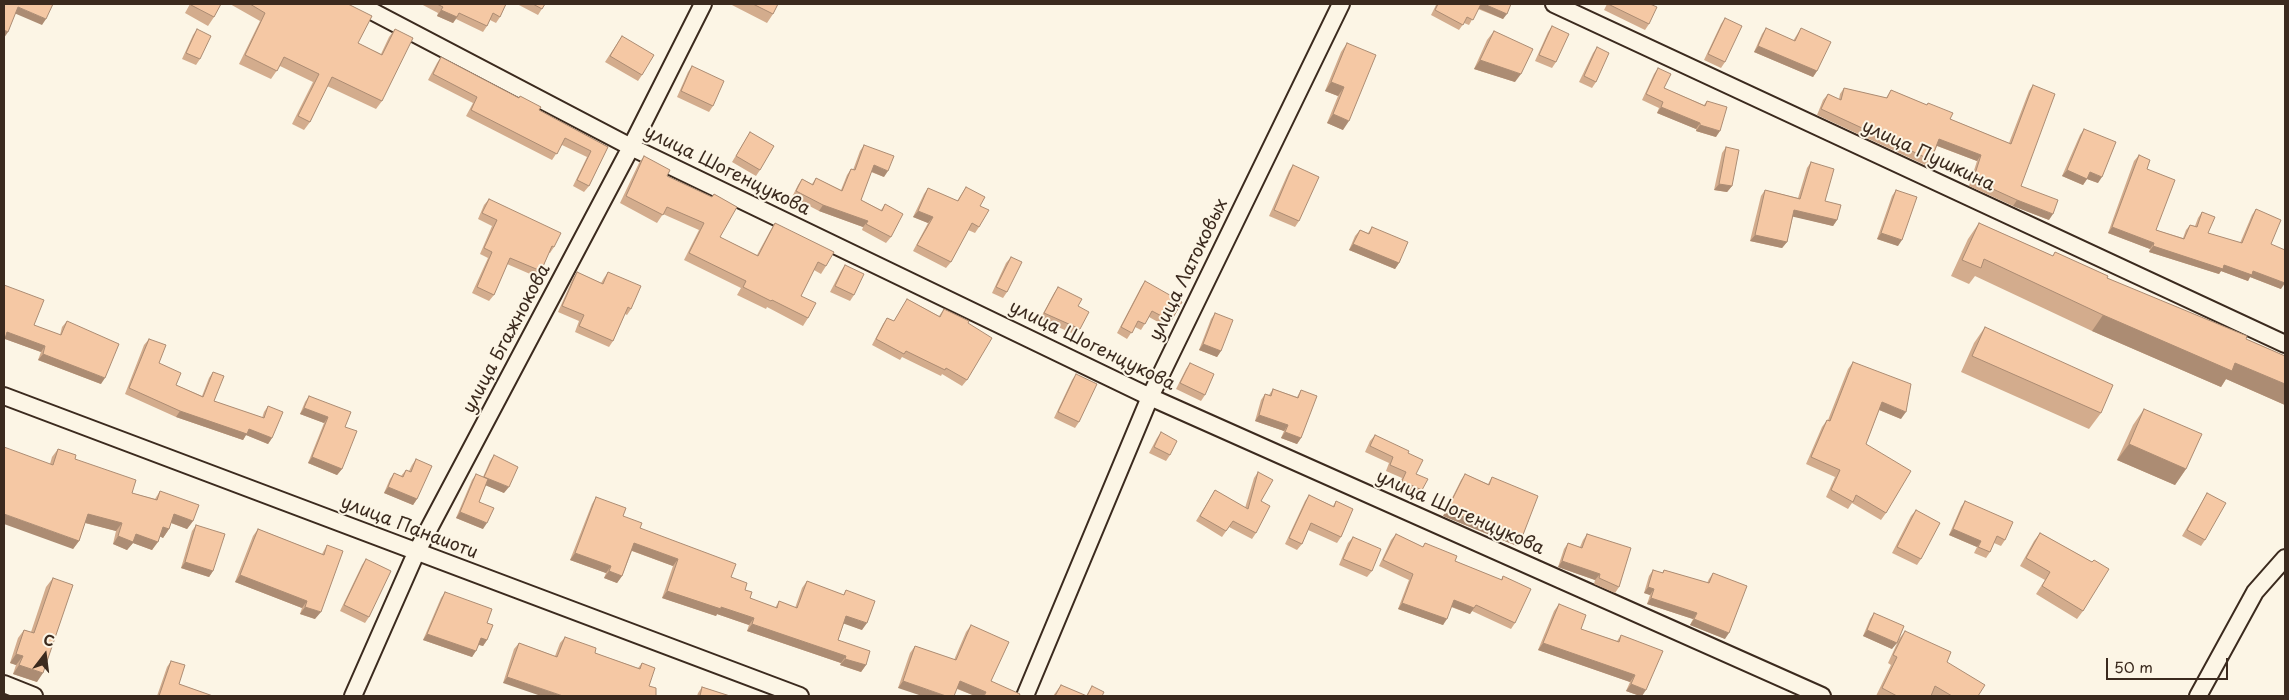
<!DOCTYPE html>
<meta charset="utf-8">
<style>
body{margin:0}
#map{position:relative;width:2289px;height:700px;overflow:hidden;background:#fcf5e5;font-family:"Playpen Sans",sans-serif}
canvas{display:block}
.frame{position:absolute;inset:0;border:5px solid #3b2a1e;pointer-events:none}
.north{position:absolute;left:20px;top:630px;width:50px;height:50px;-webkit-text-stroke:4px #fcf5e5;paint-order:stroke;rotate:15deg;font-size:14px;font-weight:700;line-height:20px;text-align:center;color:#3b2a1e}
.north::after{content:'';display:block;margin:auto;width:18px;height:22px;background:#3b2a1e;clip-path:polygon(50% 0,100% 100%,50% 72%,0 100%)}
.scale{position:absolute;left:2106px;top:658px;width:122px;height:22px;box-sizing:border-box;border:2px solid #3b2a1e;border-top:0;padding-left:6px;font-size:15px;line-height:18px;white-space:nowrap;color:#3b2a1e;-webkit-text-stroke:4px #fcf5e5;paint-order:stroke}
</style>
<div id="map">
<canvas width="2289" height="700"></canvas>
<div class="frame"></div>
<div class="north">С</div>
<div class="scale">50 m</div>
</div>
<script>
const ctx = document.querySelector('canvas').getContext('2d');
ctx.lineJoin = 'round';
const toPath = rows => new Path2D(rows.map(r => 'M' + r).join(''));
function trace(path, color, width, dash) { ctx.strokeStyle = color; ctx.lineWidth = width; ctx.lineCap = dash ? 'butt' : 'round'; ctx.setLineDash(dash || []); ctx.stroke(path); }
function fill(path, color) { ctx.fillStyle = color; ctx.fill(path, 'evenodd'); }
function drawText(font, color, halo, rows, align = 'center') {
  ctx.font = font + ' "Playpen Sans",sans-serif'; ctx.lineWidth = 4; ctx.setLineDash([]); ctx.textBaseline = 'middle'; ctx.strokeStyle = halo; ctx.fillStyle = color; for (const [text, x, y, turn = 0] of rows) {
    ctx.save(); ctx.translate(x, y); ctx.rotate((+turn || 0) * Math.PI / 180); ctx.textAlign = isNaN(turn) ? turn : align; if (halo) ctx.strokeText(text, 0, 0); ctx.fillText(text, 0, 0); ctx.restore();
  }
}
const minor = toPath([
 [358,4,631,147,1150,397,1822,696],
 [1554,4,2285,344],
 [4,396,800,696],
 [4,684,34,696],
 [353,696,416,553,631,147,703,4],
 [1025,696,1150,397,1341,4],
 [2198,696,2255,592,2285,558]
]);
const wall = toPath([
 [190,4,221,4,214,17,208,26,185,13],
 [230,4,348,4,358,43,381,54,389,37,395,29,382,101,376,109,327,86,310,122,304,130,292,124,313,82,280,66,271,79,239,64,260,21],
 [421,4,506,4,500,17,496,23,490,20,487,26,483,32,456,19,453,23,437,16,438,13],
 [517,4,545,4,538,15],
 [730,4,778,4,773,14,767,23],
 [1433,4,1511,4,1503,19,1478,9,1469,25,1464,23,1459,30,1431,15,1436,5],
 [1607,4,1650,4,1649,24,1645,30,1604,10],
 [1725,18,1725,62,1721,68,1704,60,1721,24],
 [1552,26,1556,62,1552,68,1535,61,1548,32],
 [1766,28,1793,41,1801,28,1817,71,1813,77,1754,52,1762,34],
 [197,29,200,59,196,65,182,59,193,35],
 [1494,31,1515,82,1474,69,1487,40],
 [622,36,642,75,638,81,605,62],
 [1347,43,1343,130,1327,123,1338,96,1325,91,1341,52],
 [1597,47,1596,82,1592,88,1579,82,1593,53],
 [441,57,608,147,589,186,584,192,573,186,587,157,562,145,552,160,466,116,473,103,428,80,437,63],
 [692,66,713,106,709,112,677,97,688,72],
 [1658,68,1664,88,1704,105,1707,101,1716,137,1696,131,1696,129,1657,113,1659,108,1642,100,1654,74],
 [2033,85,2021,186,2049,220,2013,206,1969,186,1977,161,1937,146,1931,160,1927,166,1817,115,1823,100,1828,94,1839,99,1840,94,1844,88,1886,98,1891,90,1927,105,1928,103,1950,119,2009,143,2029,91],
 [2084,129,2098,183,2087,179,2083,185,2062,176,2080,135],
 [750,132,760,170,756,176,732,162],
 [864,145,884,177,871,172,861,200,881,210,885,204,891,237,886,243,862,230,863,227,819,211,792,197,798,185,802,179,812,184,816,178,841,190,847,175,851,169,853,170,860,151],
 [1726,147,1732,186,1727,192,1714,190,1722,153],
 [2139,155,2147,169,2156,230,2183,238,2186,230,2190,225,2195,226,2198,218,2202,212,2208,233,2240,243,2252,215,2256,209,2271,244,2281,289,2250,277,2248,281,2221,271,2219,274,2149,252,2150,249,2108,233,2134,161],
 [644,156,667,176,720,237,757,255,770,231,775,223,826,266,821,274,814,270,801,296,808,318,803,326,767,307,766,309,737,295,741,288,684,260,699,230,663,214,657,223,620,203,639,163],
 [1811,162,1825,201,1837,220,1833,226,1793,216,1787,242,1782,248,1750,241,1761,196,1765,190,1798,198,1807,168],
 [1293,165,1299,221,1295,227,1269,216,1289,171],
 [966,187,980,206,979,227,975,233,968,230,951,262,946,268,913,251,928,223,913,217,924,194,928,188,957,201],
 [1896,190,1898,246,1877,239,1892,196],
 [489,199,554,247,550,253,549,253,541,271,537,277,507,264,494,295,489,301,472,293,488,258,480,254,492,226,478,219,484,205],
 [1979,223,2053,256,2055,252,2107,278,2285,356,2285,405,2226,379,2221,387,2092,331,1975,276,1969,284,1951,276,1968,239],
 [1372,227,1399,263,1395,269,1349,250,1355,236,1360,230,1368,233],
 [1011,257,1007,292,1003,298,992,293,1006,263],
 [845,265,854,295,850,301,830,292,841,271],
 [577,272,601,283,604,278,608,272,631,309,627,315,625,314,613,341,609,347,575,332,579,321,558,312,573,278],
 [1145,281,1171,321,1167,327,1149,317,1141,330,1135,327,1127,339,1117,333,1141,287],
 [4,285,34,325,60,335,62,327,67,321,101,384,38,360,41,352,5,339,4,340],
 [1058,287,1078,306,1080,329,1076,335,1040,319,1054,293],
 [907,299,939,316,944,309,968,323,967,380,962,386,942,374,941,376,902,357,900,360,872,345,883,324,887,318,894,321],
 [1215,313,1221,351,1217,357,1199,350,1211,319],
 [1985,327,2101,413,2089,429,1961,372,1974,343],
 [149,339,159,363,176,385,202,396,209,378,213,372,214,401,262,418,264,412,268,406,272,438,268,444,246,435,243,440,176,417,125,394,144,345],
 [1853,362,1901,419,1879,410,1866,444,1886,513,1881,520,1852,503,1848,509,1826,497,1835,477,1806,464,1822,427,1827,420,1828,420,1848,369],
 [1190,363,1205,395,1201,401,1176,389,1186,369],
 [1076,374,1079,422,1075,428,1054,418,1072,380],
 [1273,389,1297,397,1301,390,1301,438,1297,444,1281,438,1284,431,1255,421,1261,400,1265,394,1269,395],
 [309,396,345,427,342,469,337,475,308,463,324,423,300,414,305,402],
 [2144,409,2186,469,2175,485,2117,460,2133,425],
 [1161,432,1170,455,1166,461,1149,453,1157,438],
 [1375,435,1408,453,1422,490,1418,496,1398,487,1402,478,1386,471,1389,463,1365,452,1370,441],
 [58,449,132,493,155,499,160,491,193,521,187,529,171,523,169,529,163,538,160,536,152,550,133,543,127,550,113,544,116,531,85,523,79,541,73,549,50,464,52,457],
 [494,455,504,493,486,485,479,502,483,529,456,518,472,480,476,474,483,477,490,461],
 [416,459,417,499,413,505,384,493,390,479,394,473,401,476,406,470,409,471,412,465],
 [1258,472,1256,533,1252,539,1229,527,1222,537,1196,521,1215,490,1245,508,1254,478],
 [1465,474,1488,484,1492,477,1521,540,1517,546,1443,516,1461,480],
 [2207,493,2205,540,2201,546,2182,536],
 [1309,495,1333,506,1336,501,1341,537,1337,543,1308,530,1302,544,1297,550,1285,544,1305,501],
 [596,497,640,528,731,577,745,590,750,598,775,608,779,601,795,608,802,588,807,581,843,595,846,590,862,630,844,623,838,640,866,665,861,672,840,665,841,663,747,631,749,625,717,614,716,616,662,598,673,566,632,551,622,576,617,583,604,578,606,573,570,560,592,504],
 [1965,501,2005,540,2001,546,1994,543,1990,552,1986,558,1974,553,1977,547,1949,535,1961,507],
 [1916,510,1921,559,1917,565,1892,553,1911,516],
 [196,525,213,571,209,577,181,568,192,531],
 [258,529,322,554,327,545,315,619,300,614,302,608,235,582,253,536],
 [2040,533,2092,562,2083,611,2077,619,2036,594,2045,580,2020,566,2034,541],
 [1396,534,1423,547,1425,543,1455,561,1501,580,1503,576,1515,623,1511,629,1472,611,1470,614,1451,607,1443,625,1398,609,1409,580,1379,566,1391,540],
 [1587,534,1619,587,1615,593,1594,584,1595,580,1558,567,1564,549,1568,543,1580,547,1583,540],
 [1353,537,1372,571,1367,577,1339,565,1348,543],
 [366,559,369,617,365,623,340,611,362,565],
 [1653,570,1662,573,1664,570,1707,583,1709,579,1713,573,1725,639,1690,625,1693,619,1647,604,1650,595,1644,593,1649,576],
 [53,578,37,682,13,674,16,665,10,663,18,638,24,630,31,632,46,587],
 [445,592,487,623,487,640,483,646,479,645,472,657,423,640,441,598],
 [1559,604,1581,629,1617,641,1621,635,1642,696,1640,696,1626,691,1630,682,1538,650,1554,611],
 [1874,613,1892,649,1863,636,1870,619],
 [971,625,991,681,1019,696,975,696,957,689,898,688,910,653,915,646,954,660,966,632],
 [1905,631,1947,662,1978,696,1933,696,1931,695,1931,696,1876,696,1891,665,1888,663,1899,639],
 [565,637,595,653,638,668,642,663,649,686,503,683,514,649,519,643,555,656,560,643],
 [171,661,179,684,213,696,157,696,167,667],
 [1061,685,1086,696,1092,686,1102,696,1053,696],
 [702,687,730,696,697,696,698,693]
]);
const shadedWall = toPath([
 [1481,4,1484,4,1507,14,1503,19,1478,8],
 [18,7,46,19,42,25,14,13],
 [441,10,457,17,453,23,437,16],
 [4,30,8,32,4,38],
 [1758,46,1817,71,1813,77,1754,52],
 [1480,60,1521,74,1515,82,1474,69],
 [1331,82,1344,87,1338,96,1325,91],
 [1661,107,1700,123,1696,129,1657,113],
 [1333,114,1349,121,1343,130,1327,123],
 [1700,125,1720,131,1716,137,1696,131],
 [1939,139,1981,155,1977,161,1935,145],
 [874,165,888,171,884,177,870,171],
 [2067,170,2090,172,2102,177,2098,183,2087,179,2083,185,2062,176],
 [1719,184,1732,186,1727,192,1714,190],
 [2017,200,2053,214,2049,220,2013,206],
 [823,205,868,221,863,227,819,211],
 [1794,210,1837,220,1833,226,1790,216],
 [918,211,933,217,928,223,913,217],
 [2112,227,2154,243,2150,249,2108,233],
 [1881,233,1902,240,1898,246,1877,239],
 [1755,235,1787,242,1782,248,1750,241],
 [1353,244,1399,263,1395,269,1349,250],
 [2153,246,2224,265,2253,271,2285,283,2281,289,2250,277,2248,281,2221,271,2219,274,2149,252],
 [2103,315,2235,363,2285,384,2285,405,2226,379,2221,387,2092,331],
 [7,332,45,346,41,352,5,339,4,340,4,337],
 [1203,344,1221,351,1217,357,1199,350],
 [43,354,105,378,101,384,38,360],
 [1882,402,1906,412,1901,419,1877,409],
 [304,408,328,417,324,423,300,414],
 [180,411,249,429,272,438,268,444,246,435,243,440,176,417],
 [1259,415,1288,425,1284,431,1255,421],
 [1285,432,1301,438,1297,444,1281,438],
 [2129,444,2186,469,2175,485,2117,460],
 [312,457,342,469,337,475,308,463],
 [484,477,509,487,504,493,480,483],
 [388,487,417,499,413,505,384,493],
 [1447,510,1521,540,1517,546,1443,516],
 [460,512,487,523,483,529,456,518],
 [4,514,79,541,73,549,4,524],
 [88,514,122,523,116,531,82,522],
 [174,514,193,521,187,529,169,522],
 [163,527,169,529,163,538,157,535],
 [1953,529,1981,541,1977,547,1949,535],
 [136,534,158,542,152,550,133,543,127,550,113,544,118,536],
 [634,543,678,559,673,566,630,550],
 [575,553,611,566,606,573,570,560],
 [1562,561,1600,574,1595,580,1558,567],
 [185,562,213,571,209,577,181,568],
 [609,571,622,576,617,583,604,578],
 [240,575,307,601,302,608,235,582],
 [1648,587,1654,589,1650,595,1644,593],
 [667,591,721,607,754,618,749,625,717,614,716,616,662,598],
 [1651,598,1697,613,1693,619,1647,604],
 [1454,600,1474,608,1470,614,1450,606],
 [1402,603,1447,619,1443,625,1398,609],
 [305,607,321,612,315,619,300,614],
 [846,616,867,623,862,630,842,623],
 [1694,619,1729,633,1725,639,1690,625],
 [752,624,846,656,841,663,747,631],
 [1867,630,1897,643,1892,649,1863,636],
 [427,634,476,651,472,657,423,640],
 [481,638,487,640,483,646,477,644],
 [1543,643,1635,675,1630,682,1538,650],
 [16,654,23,656,16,665,10,663],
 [845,659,866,665,861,672,840,665],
 [19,665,43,673,37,682,13,674],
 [507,677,563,696,541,696,503,683],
 [903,681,946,696,922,696,898,688],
 [960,681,986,692,983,696,975,696,956,688],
 [1631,684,1646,690,1642,696,1640,696,1626,691]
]);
const building = toPath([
 [4,4,53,4,46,19,18,7,8,32,4,30,4,4],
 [191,4,221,4,214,17,191,5,191,4],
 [250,4,348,4,372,16,358,43,382,55,395,29,413,38,382,101,332,77,310,122,298,116,319,74,284,57,277,71,245,55,265,13,250,4],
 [437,4,506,4,500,17,493,13,487,26,459,13,457,17,441,10,443,7,437,4],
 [533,4,545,4,542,9,533,4],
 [753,4,778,4,773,14,753,4],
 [1438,4,1481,4,1473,20,1467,17,1463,25,1435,10,1438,4],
 [1484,4,1511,4,1507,14,1484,4],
 [1608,4,1650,4,1657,7,1649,24,1608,4],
 [1725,18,1742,26,1725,62,1708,54,1725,18],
 [1552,26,1569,34,1556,62,1539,55,1552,26],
 [1766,28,1795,41,1801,28,1831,42,1817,71,1758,46,1766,28],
 [197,29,211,36,200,59,186,53,197,29],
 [1494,31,1533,49,1521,74,1480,60,1494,31],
 [622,36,654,55,642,75,610,56,622,36],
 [1347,43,1376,55,1349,121,1333,114,1344,87,1331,82,1347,43],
 [1597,47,1609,53,1596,82,1584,76,1597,47],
 [441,57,519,98,520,96,541,107,539,110,608,147,589,186,577,180,591,151,565,138,557,154,471,110,477,97,433,74,441,57],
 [692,66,724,81,713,106,681,91,692,66],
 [1658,68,1671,74,1664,88,1705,106,1707,101,1727,107,1720,131,1700,125,1700,123,1661,107,1663,102,1646,94,1658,68],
 [2033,85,2055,94,2021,186,2058,200,2053,214,2017,200,1973,180,1981,155,1939,139,1931,160,1821,109,1828,94,1841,100,1844,88,1887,98,1891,90,1927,105,1928,103,1953,113,1950,119,2011,144,2033,85],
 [2084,129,2116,142,2102,177,2090,172,2087,179,2067,170,2084,129],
 [750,132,774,146,760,170,736,156,750,132],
 [864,145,894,156,888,171,874,165,861,200,882,211,885,204,903,214,891,237,866,224,868,221,823,205,796,191,802,179,813,185,816,178,842,191,851,169,855,170,864,145],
 [1726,147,1739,150,1732,186,1719,184,1726,147],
 [2139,155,2150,160,2147,169,2175,180,2156,230,2184,239,2190,225,2197,227,2202,212,2215,217,2208,233,2242,243,2256,209,2281,220,2271,244,2285,250,2285,283,2253,271,2252,275,2224,265,2223,269,2153,246,2154,243,2112,227,2139,155],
 [644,156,670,170,667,176,712,197,714,194,737,207,720,237,758,256,775,223,834,252,826,266,818,262,801,296,816,303,808,318,772,300,771,301,743,287,746,281,689,253,704,223,667,207,663,215,626,196,644,156],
 [1811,162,1834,169,1825,201,1841,205,1837,220,1794,210,1787,242,1755,235,1765,190,1800,199,1811,162],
 [1293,165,1319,177,1299,221,1274,210,1293,165],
 [966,187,985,197,980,206,989,210,979,227,972,223,951,262,917,245,933,217,918,211,928,188,958,201,966,187],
 [1896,190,1917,197,1902,240,1881,233,1896,190],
 [489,199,561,233,554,247,552,246,541,271,510,258,494,295,477,287,492,252,484,248,497,220,482,213,489,199],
 [1979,223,2053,256,2055,252,2108,276,2107,278,2247,336,2246,339,2285,356,2285,384,2235,363,2232,371,2103,315,1984,259,1981,268,1962,260,1979,223],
 [1372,227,1408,242,1399,263,1353,244,1360,230,1369,234,1372,227],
 [1011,257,1022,262,1007,292,996,287,1011,257],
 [845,265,864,274,854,295,835,286,845,265],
 [577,272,603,284,608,272,641,286,631,309,628,307,613,341,579,326,584,315,562,306,577,272],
 [1145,281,1182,302,1171,321,1152,311,1145,324,1138,321,1132,333,1121,327,1145,281],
 [4,285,44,300,34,325,61,335,67,321,119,344,105,378,43,354,45,346,7,332,5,339,4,338,4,285],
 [1058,287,1082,299,1078,306,1089,312,1080,329,1044,313,1058,287],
 [907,299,940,317,944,309,969,321,968,323,992,338,967,380,946,368,945,370,906,351,904,354,876,339,887,318,894,321,907,299],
 [1215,313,1233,320,1221,351,1203,344,1215,313],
 [1985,327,2113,385,2101,413,1972,356,1985,327],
 [149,339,166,345,159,363,181,373,176,385,203,397,213,372,224,376,214,401,264,418,268,406,283,412,272,438,249,429,247,434,180,411,129,388,149,339],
 [1853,362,1911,384,1906,412,1882,402,1866,444,1911,471,1886,513,1856,495,1853,502,1831,490,1840,470,1811,457,1827,420,1830,421,1853,362],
 [1190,363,1214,374,1205,395,1180,383,1190,363],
 [1076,374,1097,384,1079,422,1058,412,1076,374],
 [1273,389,1298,398,1301,390,1317,396,1301,438,1285,432,1288,425,1259,415,1265,394,1271,396,1273,389],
 [309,396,351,412,345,427,357,431,342,469,312,457,328,417,304,408,309,396],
 [2144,409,2202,434,2186,469,2129,444,2144,409],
 [1161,432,1177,441,1170,455,1154,447,1161,432],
 [1375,435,1409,451,1408,453,1423,460,1416,474,1428,479,1422,490,1402,481,1406,472,1390,465,1393,457,1370,446,1375,435],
 [4,447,53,465,58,449,76,455,75,459,136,480,132,493,157,500,160,491,199,505,193,521,174,514,169,529,163,527,158,542,136,534,133,542,118,536,122,523,88,514,79,541,4,514,4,447],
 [494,455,518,467,509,487,484,477,494,455],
 [416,459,432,466,417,499,388,487,394,473,403,477,406,470,411,472,416,459],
 [1258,472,1273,480,1261,501,1270,506,1256,533,1233,521,1226,531,1200,516,1215,490,1248,509,1258,472],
 [476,474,488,479,479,502,494,508,487,523,460,512,476,474],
 [1465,474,1489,485,1492,477,1538,496,1521,540,1447,510,1465,474],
 [2207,493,2226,503,2205,540,2187,530,2207,493],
 [1309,495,1334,507,1336,501,1353,509,1341,537,1311,523,1302,544,1289,538,1309,495],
 [596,497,626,508,623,516,642,523,640,528,736,564,731,577,747,583,745,590,752,592,750,598,777,608,779,601,797,608,807,581,844,595,846,590,875,601,867,623,846,616,838,640,870,651,866,665,845,659,846,656,752,624,754,618,721,607,721,609,667,591,678,559,634,543,622,576,609,571,611,566,575,553,596,497],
 [1965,501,2013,522,2005,540,1997,536,1990,552,1978,547,1981,541,1953,529,1965,501],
 [1916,510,1940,523,1921,559,1897,547,1916,510],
 [196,525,225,534,213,571,185,562,196,525],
 [258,529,324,555,327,545,343,551,321,612,305,607,307,601,240,575,258,529],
 [2040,533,2092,562,2094,560,2109,569,2083,611,2042,586,2050,572,2026,558,2040,533],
 [1396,534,1423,547,1425,543,1457,556,1455,561,1502,580,1503,576,1531,589,1515,623,1476,605,1474,608,1454,600,1447,619,1402,603,1413,574,1383,560,1396,534],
 [1587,534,1631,548,1619,587,1599,578,1600,574,1562,561,1568,543,1582,548,1587,534],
 [1353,537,1381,549,1372,571,1343,559,1353,537],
 [366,559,391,571,369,617,344,605,366,559],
 [1653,570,1663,573,1664,570,1709,583,1713,573,1747,586,1729,633,1694,619,1697,613,1651,598,1654,589,1648,587,1653,570],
 [53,578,73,585,43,673,19,665,23,656,16,654,24,630,34,633,53,578],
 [445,592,492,609,487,623,493,625,487,640,481,638,476,651,427,634,445,592],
 [1559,604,1586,615,1581,629,1619,642,1621,635,1663,651,1646,690,1631,684,1635,675,1543,643,1559,604],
 [1874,613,1904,626,1897,643,1867,630,1874,613],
 [971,625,1009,642,991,681,1020,694,1019,696,984,696,986,692,960,681,954,696,946,696,903,681,915,646,956,660,971,625],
 [1905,631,1951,652,1947,662,1985,685,1978,696,1952,696,1935,686,1931,696,1897,696,1882,688,1897,657,1893,655,1905,631],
 [565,637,596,648,595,653,640,669,642,663,655,668,649,686,656,688,656,696,563,696,507,677,519,643,557,657,565,637],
 [171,661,185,665,179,684,213,696,159,696,171,661],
 [1061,685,1087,696,1055,696,1061,685],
 [1092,686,1104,692,1102,696,1087,696,1092,686],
 [702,687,730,696,700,696,702,687]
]);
const streetNames = [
 ["улица Пушкина",1928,156,25],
 ["улица Шогенцукова",727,171,26],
 ["улица Латоковых",1189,270,-64],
 ["улица Бгажнокова",507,339,-62],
 ["улица Шогенцукова",1092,346,26],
 ["улица Шогенцукова",1460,513,24],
 ["улица Панаиоти",409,528,21]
];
trace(minor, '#3b2a1e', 20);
trace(minor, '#fcf5e5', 16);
fill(wall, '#d3ac8d');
fill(shadedWall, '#ac8c73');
fill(building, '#f5c8a4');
trace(building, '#ac8c73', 1);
drawText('18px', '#3b2a1e', '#fcf5e5', streetNames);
</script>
